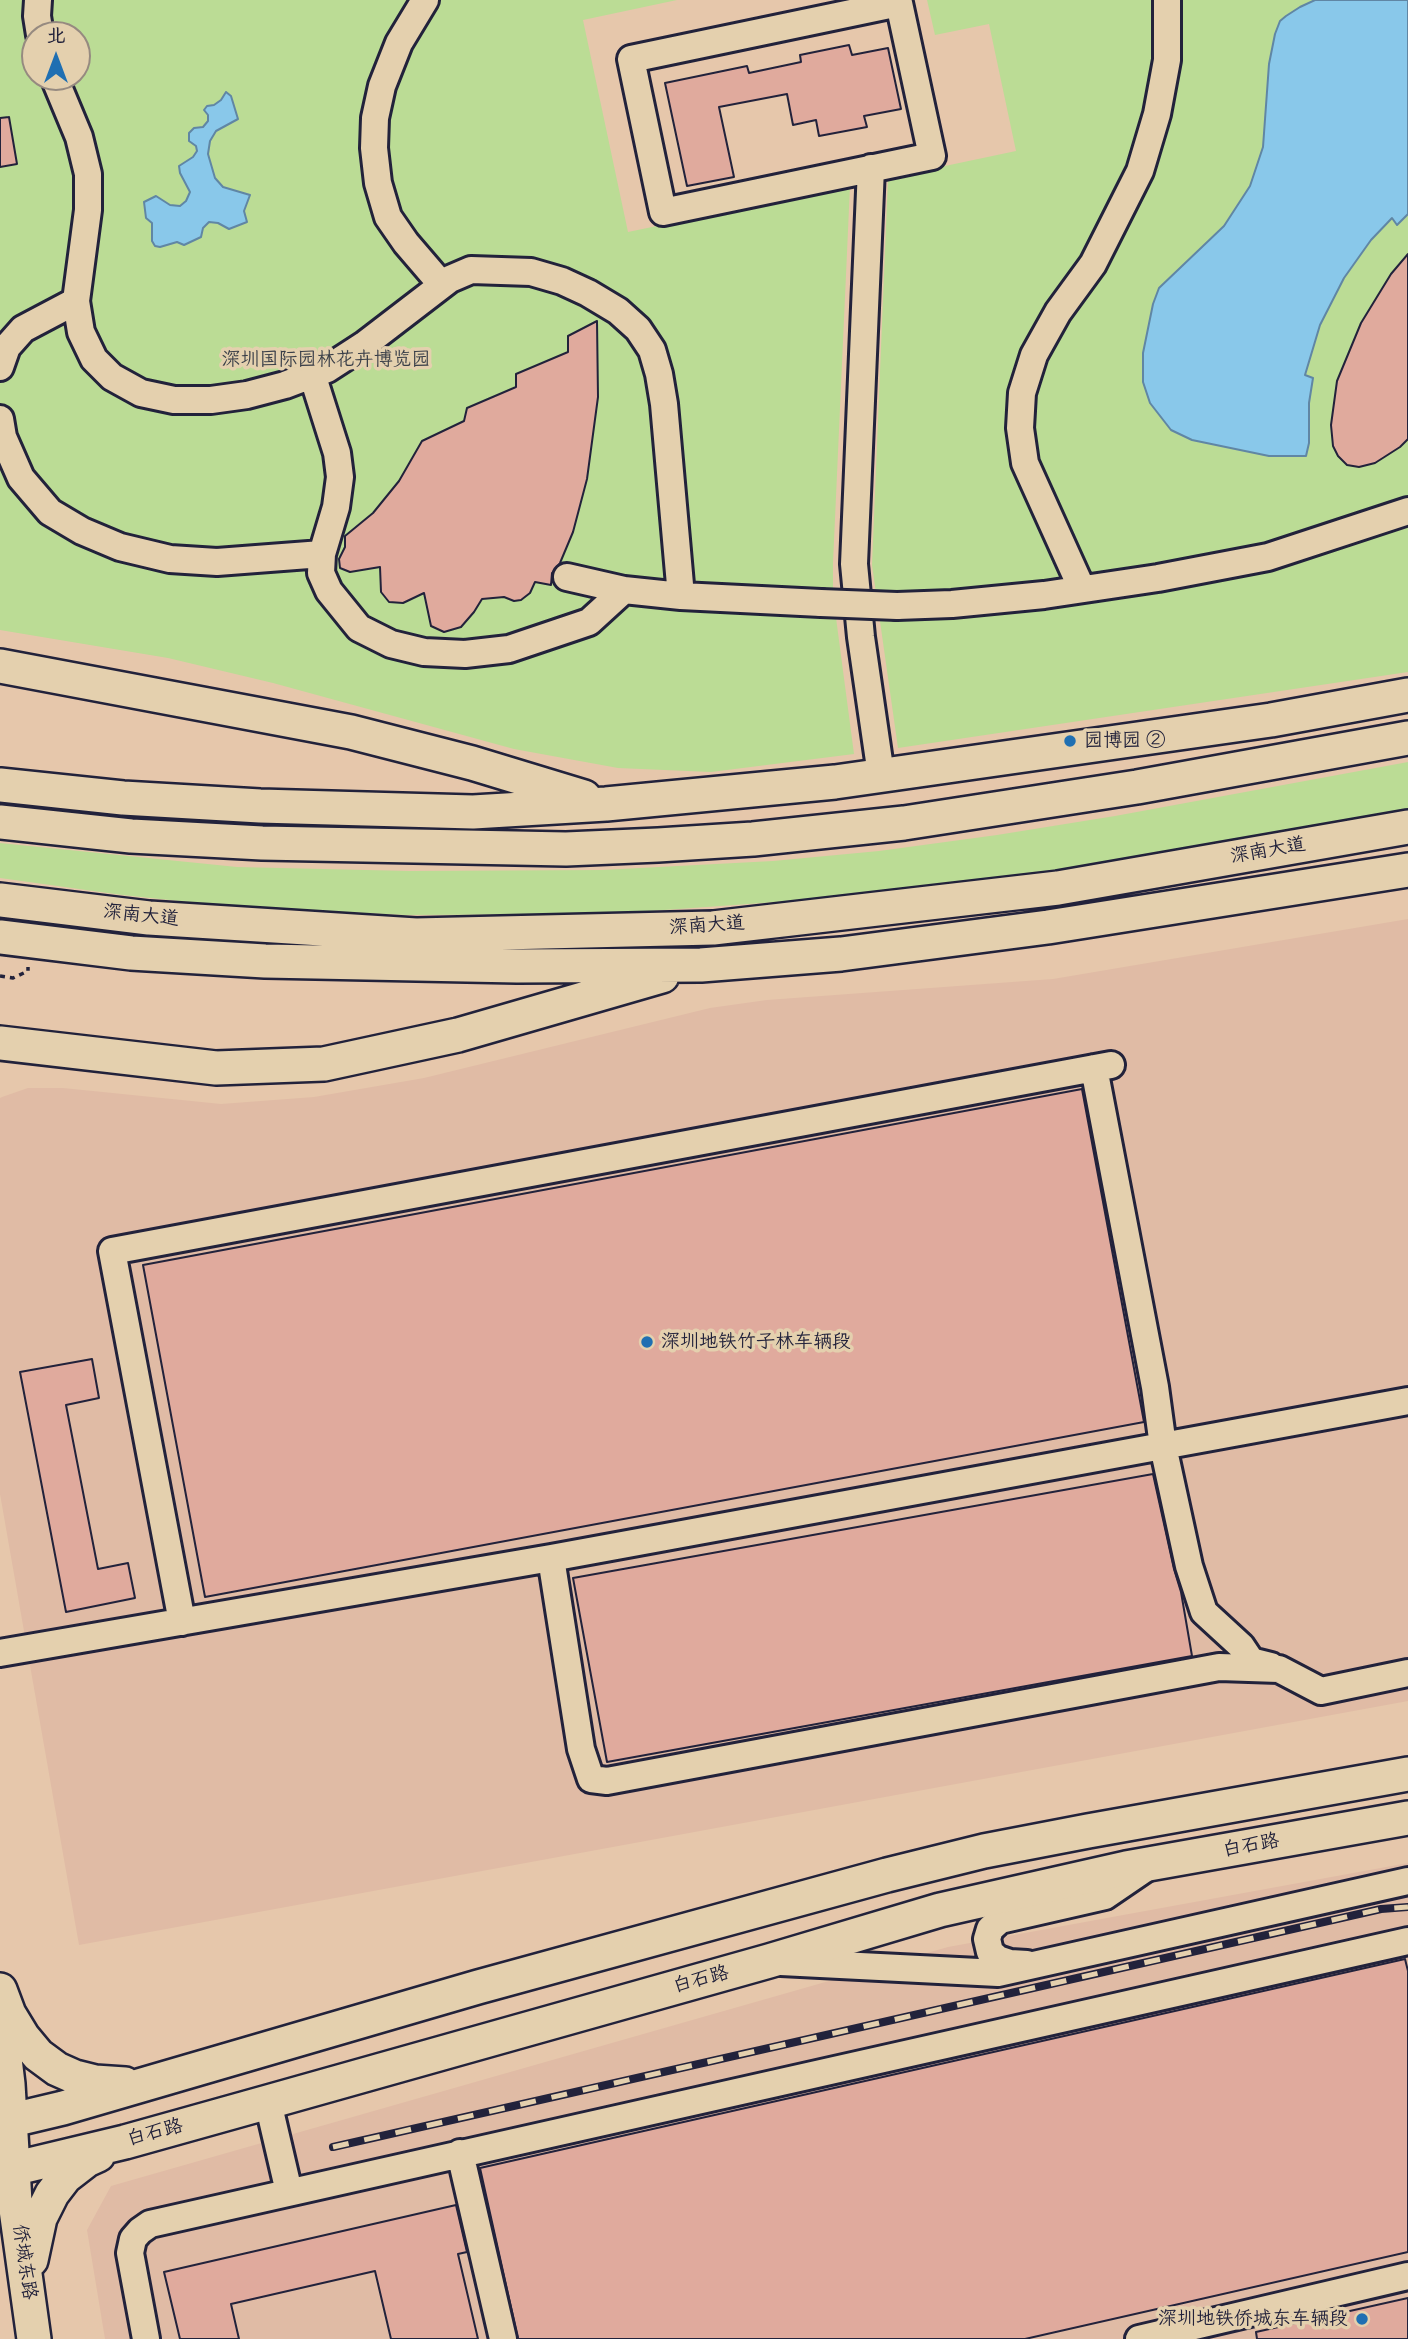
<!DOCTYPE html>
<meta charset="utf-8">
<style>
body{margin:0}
#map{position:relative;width:1408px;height:2339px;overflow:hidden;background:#e6c7ab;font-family:"Balsamiq Sans","LXGW WenKai TC",sans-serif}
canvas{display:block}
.north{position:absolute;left:21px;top:21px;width:70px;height:70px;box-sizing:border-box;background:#e4d0ae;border:2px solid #968a80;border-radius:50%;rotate:0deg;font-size:19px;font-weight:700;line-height:28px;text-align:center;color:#22223b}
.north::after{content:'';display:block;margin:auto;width:24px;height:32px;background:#1f6fb2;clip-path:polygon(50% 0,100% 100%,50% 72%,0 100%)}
</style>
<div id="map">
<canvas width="1408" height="2339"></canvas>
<div class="north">北</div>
</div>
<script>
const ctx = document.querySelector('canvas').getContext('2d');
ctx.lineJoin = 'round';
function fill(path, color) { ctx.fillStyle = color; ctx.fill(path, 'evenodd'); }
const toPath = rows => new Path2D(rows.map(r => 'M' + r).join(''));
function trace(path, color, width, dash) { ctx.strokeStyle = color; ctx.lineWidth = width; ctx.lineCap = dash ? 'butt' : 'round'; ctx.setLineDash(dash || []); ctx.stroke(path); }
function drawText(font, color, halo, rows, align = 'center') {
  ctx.font = font + ' "Balsamiq Sans","LXGW WenKai TC",sans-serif'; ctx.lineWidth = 7; ctx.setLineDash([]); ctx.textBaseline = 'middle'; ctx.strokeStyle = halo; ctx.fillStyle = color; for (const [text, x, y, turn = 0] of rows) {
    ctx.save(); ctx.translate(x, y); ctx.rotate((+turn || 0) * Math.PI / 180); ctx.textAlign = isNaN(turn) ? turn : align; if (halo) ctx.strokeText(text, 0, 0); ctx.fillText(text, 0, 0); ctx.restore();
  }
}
const built = toPath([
 [1408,919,1408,1701,79,1945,0,1494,0,1098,2,1097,28,1088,63,1088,221,1104,314,1097,424,1078,710,1008,767,1000,1053,979],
 [1408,1863,1408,2339,105,2339,87,2230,111,2186,948,1947]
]);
const green = toPath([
 [0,0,677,0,583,20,628,232,850,186,833,563,833,595,854,754,711,772,618,768,514,749,273,683,168,658,0,630],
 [35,35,77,35,77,77,35,77],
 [927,0,1408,0,1408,672,898,748,872,565,888,178,1016,151,989,24,935,35],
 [1408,762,1408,814,1248,843,1001,880,886,893,777,902,608,914,406,915,236,907,122,895,0,878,0,843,237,867,409,871,602,870,773,861,879,851,997,835,1115,816]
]);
const water = toPath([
 [1315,0,1408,0,1408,214,1397,225,1392,218,1371,240,1344,278,1320,325,1305,375,1313,378,1309,403,1309,443,1306,456,1269,456,1192,440,1171,430,1150,403,1143,382,1143,353,1153,304,1159,288,1224,226,1250,186,1263,147,1269,64,1275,34,1280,21,1286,16,1300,7,1315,0],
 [226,92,231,96,238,119,216,131,210,141,208,154,215,178,223,187,250,195,244,211,247,222,229,229,218,223,209,222,203,228,201,237,184,245,177,242,160,247,155,246,152,241,152,223,146,218,144,202,156,196,170,205,180,206,186,201,190,192,180,173,179,166,193,157,197,151,196,146,189,141,189,133,194,128,203,127,208,121,208,115,204,110,207,106,214,105,221,100,226,92]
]);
const building = toPath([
 [849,45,852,55,888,48,901,109,864,116,867,127,819,136,816,120,793,125,787,94,719,107,734,177,687,186,665,83,747,66,749,73,801,62,800,55,849,45],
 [9,117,17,164,0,167,0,118,9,117],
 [1408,254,1408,439,1400,447,1375,463,1359,467,1347,465,1338,456,1333,446,1331,425,1337,381,1361,323,1391,274,1408,254],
 [597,321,598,397,587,479,573,532,560,563,552,573,551,585,535,582,530,593,521,600,514,601,504,597,482,599,474,612,461,627,444,632,431,626,424,593,403,603,389,602,381,592,380,567,350,572,340,568,339,559,345,547,345,536,373,513,399,481,422,441,464,421,467,408,516,387,516,374,568,352,568,336,597,321],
 [1082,1089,1144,1422,205,1597,143,1265,1082,1089],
 [92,1359,99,1398,66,1405,98,1569,128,1563,135,1598,66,1612,20,1372,92,1359],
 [1153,1474,1174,1569,1181,1592,1192,1656,607,1762,573,1578,1153,1474],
 [1405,1959,1408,1971,1408,2252,1025,2339,518,2339,480,2168,1405,1959],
 [456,2205,467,2252,458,2254,478,2339,391,2339,375,2271,231,2304,239,2339,180,2339,164,2272,456,2205],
 [1408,2298,1408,2339,1257,2339,1256,2332,1408,2298]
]);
const path = toPath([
 [0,976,13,978,28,971,28,967]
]);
const minor = toPath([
 [38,0,37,16,40,35],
 [425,0,399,43,382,86,375,118,374,148,378,183,388,217,406,243,442,285],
 [899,3,932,156,663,212,631,59,899,3],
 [54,77,79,137,88,174,88,210,76,301,81,332,94,359,112,377,141,393,174,400,211,400,247,395,285,385,327,369,364,345,450,279,471,270,531,272,562,281,588,293,618,311,638,329,652,350,659,374,664,404,681,596],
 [871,168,854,564,861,637,881,775],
 [0,367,7,347,23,329,76,301],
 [312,374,337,453,340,477,336,507,322,554,321,573,329,591,359,628,391,644,424,652,465,654,509,649,589,622,624,590],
 [0,419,3,437,21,478,50,512,82,531,120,547,170,559,217,562,322,554],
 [567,577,624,590,681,596,821,603],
 [1082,589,1025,463,1020,428,1022,393,1034,355,1058,312,1093,264,1140,171,1157,114,1167,60,1167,0],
 [897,606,952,604,1044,595,1158,578,1268,557,1408,511],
 [1094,1068,1155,1387,1163,1446,1189,1566,1204,1612,1241,1646,1251,1661,1271,1666],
 [551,1558,581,1749,591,1779,607,1781,1219,1667,1279,1669,1321,1691,1408,1673],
 [182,1622,112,1251,1111,1065],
 [0,1653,551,1558,1408,1401],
 [781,1962,998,1973,1408,1881],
 [1027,1964,1010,1963,998,1959,990,1952,987,1939,990,1929,1000,1920,1105,1896,1149,1866],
 [268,2102,289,2192],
 [460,2153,503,2339],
 [146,2339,130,2253,133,2239,140,2231,150,2224,1408,1941],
 [1139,2339,1408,2276]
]);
const major = toPath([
 [0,666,351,732,472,763,584,797],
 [0,785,123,798,260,806,473,812,606,804,835,782,1271,720,1408,695],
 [0,822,131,836,262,843,566,849,658,845,753,839,904,823,1137,787,1408,738],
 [0,900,149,918,416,935,713,928,1058,888,1408,827],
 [0,937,131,953,265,961,517,966,701,965,841,954,1048,927,1408,870],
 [0,1043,216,1068,324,1064,458,1035,662,976],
 [0,1990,9,2014,23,2037,38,2055,57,2069,75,2077,95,2082,125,2084],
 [0,2017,8,2084,15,2202,34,2339],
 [0,2123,63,2108,478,1987,887,1875,984,1851,1088,1831,1408,1774],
 [0,2172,125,2142,268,2102,769,1961,940,1910,1126,1868,1408,1818],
 [31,2260,40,2218,52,2194,65,2177,87,2160,98,2155]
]);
const rail = toPath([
 [333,2147,1381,1909,1408,1907]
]);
const minorBridge = toPath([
 [821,603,897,606]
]);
const markers = [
 [1070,741,7,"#1f6fb2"],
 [647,1342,7,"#1f6fb2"],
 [1362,2319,7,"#1f6fb2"]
];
const parkNames = [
 ["深圳国际园林花卉博览园",326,360]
];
const poiNames = [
 ["园博园 ②",1084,741],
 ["深圳地铁竹子林车辆段",661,1342],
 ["深圳地铁侨城东车辆段",1348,2319,"right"]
];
const streetNames = [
 ["深南大道",1268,851,-10],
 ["深南大道",141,916,6],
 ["深南大道",707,926,-4],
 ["白石路",1251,1846,-10],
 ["白石路",701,1980,-15],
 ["白石路",155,2133,-15],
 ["侨城东路",24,2262,82]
];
fill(built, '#e0bba5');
fill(green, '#bbdc95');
fill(water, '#89c8ea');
trace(water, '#6086a4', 2);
fill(building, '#e0aa9d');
trace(building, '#22223b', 2);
trace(minor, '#22223b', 32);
trace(major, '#22223b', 38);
trace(path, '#22223b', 3.5, [5, 5]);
trace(minor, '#e4d0ae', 26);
trace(major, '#e4d0ae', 33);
trace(rail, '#22223b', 8);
trace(rail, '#e4d0ae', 5, [16]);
trace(minorBridge, '#22223b', 32, []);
trace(minorBridge, '#e4d0ae', 26);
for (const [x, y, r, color] of markers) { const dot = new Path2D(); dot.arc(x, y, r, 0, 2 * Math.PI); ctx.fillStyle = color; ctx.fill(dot); trace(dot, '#e4d0ae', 2.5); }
drawText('19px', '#393e48', '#e4d0ae', parkNames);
drawText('19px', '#22223b', '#e4d0ae', poiNames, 'left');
drawText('19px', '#22223b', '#e4d0ae', streetNames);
</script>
